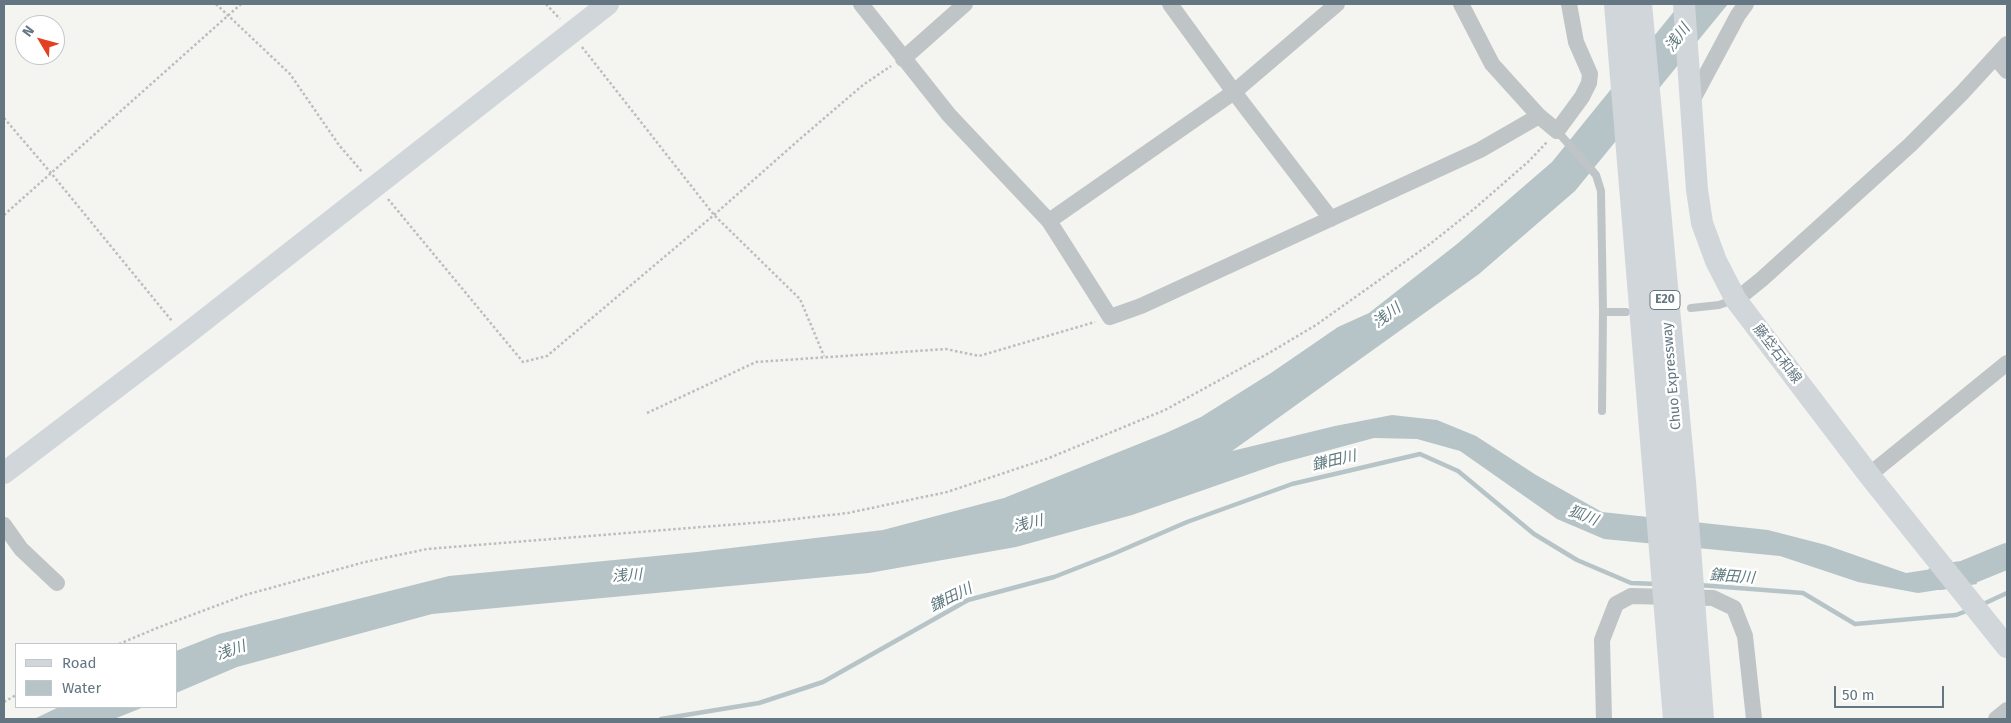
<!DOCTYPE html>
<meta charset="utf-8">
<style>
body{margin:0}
#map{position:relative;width:2011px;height:723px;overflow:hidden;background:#f4f4f0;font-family:"Fira Sans",sans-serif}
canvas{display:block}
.frame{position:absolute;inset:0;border:5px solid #637682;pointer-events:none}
.legend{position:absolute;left:15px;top:643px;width:162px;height:65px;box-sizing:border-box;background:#fff;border:1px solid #c1c8cd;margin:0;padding:6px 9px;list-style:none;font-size:15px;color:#637682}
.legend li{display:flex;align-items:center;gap:10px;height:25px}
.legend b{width:25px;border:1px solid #c1c8cd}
.north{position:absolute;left:15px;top:15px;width:50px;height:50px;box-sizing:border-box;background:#fff;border:1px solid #c1c8cd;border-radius:50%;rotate:307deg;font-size:14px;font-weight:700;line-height:20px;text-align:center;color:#637682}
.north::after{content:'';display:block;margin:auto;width:18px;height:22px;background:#e43f20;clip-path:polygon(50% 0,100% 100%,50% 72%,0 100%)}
.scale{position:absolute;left:1834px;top:686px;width:110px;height:22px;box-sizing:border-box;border:2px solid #637682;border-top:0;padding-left:6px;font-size:15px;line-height:18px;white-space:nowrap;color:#637682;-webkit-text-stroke:4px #fff;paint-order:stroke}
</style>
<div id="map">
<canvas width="2011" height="723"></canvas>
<div class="frame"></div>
<ul class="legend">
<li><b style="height:6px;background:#d1d6da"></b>Road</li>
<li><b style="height:14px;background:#b6c4c7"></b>Water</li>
</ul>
<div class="north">N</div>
<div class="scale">50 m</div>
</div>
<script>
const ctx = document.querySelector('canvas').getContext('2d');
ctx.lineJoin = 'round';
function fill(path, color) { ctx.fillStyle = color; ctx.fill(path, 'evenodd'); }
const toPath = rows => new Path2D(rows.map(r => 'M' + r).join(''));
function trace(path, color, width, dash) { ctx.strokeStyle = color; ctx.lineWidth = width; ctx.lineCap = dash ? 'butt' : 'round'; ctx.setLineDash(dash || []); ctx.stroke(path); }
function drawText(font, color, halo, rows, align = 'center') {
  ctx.font = font + ' "Fira Sans","Noto Sans JP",sans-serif'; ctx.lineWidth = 5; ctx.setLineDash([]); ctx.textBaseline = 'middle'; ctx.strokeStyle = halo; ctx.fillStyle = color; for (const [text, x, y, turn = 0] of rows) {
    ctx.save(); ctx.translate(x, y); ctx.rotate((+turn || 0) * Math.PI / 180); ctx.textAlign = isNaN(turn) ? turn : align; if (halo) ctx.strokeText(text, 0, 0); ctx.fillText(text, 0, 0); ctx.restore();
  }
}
const water = toPath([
 [1680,4,1728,4,1575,191,1479,274,1232,451,1335,426,1392,415,1437,420,1476,436,1536,475,1602,512,1768,530,1826,545,1906,573,1971,563,1977,584,1918,593,1858,582,1780,556,1604,539,1557,519,1460,451,1417,439,1374,438,1278,464,1132,515,1016,547,869,573,432,614,237,667,176,693,176,651,219,634,449,576,697,552,883,530,1004,498,1166,433,1201,417,1271,373,1338,327,1369,313,1457,244,1552,162],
 [59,707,144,707,114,719,34,719]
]);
const stream = toPath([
 [1699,585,1803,593,1855,624,1956,615,1969,610],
 [1981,605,2007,593],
 [661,719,759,703,823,682,968,600,1054,577,1113,554,1187,522,1292,484,1420,454,1458,471,1534,534,1577,560,1631,583,1657,584]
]);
const river = toPath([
 [1939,577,1963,574,2007,556]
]);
const path = toPath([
 [216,4,290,74,339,145,363,173],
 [546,4,560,19],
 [582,47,714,215,800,299,824,356],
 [4,118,51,173,172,321],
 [388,199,523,362,547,356,714,215,801,138,863,85,891,66],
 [4,215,241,4],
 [647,413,756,362,946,349,979,356,1095,322],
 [119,644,157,628,245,595,365,562,427,549,777,521,848,513,947,492,1049,458,1165,410,1269,353,1316,325,1430,244,1474,209,1529,161,1547,142],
 [4,702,16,695]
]);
const lane = toPath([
 [1557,131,1596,175,1601,191,1603,312,1602,411],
 [1691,308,1719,305,1733,300],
 [1603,312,1626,312]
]);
const street = toPath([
 [861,4,949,115,1049,221,1110,317,1141,306,1480,150,1539,116],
 [1170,4,1234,92,1331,219],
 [1461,4,1492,64,1539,116,1557,131,1582,97,1589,83,1590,74,1576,42,1569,4],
 [1995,57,2007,71],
 [903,59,965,4],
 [1692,101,1738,15,1746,4],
 [1049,221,1234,92,1337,4],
 [1736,300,1762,279,1910,145,1962,93,2007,44],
 [1869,475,2007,363],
 [4,525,21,549,57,583],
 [1604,719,1602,640,1616,604,1631,596,1713,598,1734,608,1745,636,1754,719],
 [1996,719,2007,710]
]);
const secondary = toPath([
 [1684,4,1697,190,1702,223,1716,261,1736,300,1869,475,2007,647],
 [4,473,184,336,608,4]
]);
const highway = toPath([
 [1618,4,1677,719],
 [1638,4,1682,482,1700,719]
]);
const shields = [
 [1665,300,30]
];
const shieldNames = [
 ["E20",1665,300]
];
const streetNames = [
 ["藤垈石和線",1777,354,53],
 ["Chuo Expressway",1672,376,-95]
];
const waterNames = [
 ["浅川",1678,38,-53],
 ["浅川",1387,316,-37],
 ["鎌田川",1334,461,-13],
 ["狐川",1583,516,21],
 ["浅川",1028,524,-13],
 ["浅川",627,576,-4],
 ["鎌田川",1732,577,4],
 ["鎌田川",951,598,-26],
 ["浅川",231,651,-19]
];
fill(water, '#b6c4c7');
trace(stream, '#b6c4c7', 4.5);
trace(river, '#b6c4c7', 26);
trace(path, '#bbbdbf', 2.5, [2.5, 2.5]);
trace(lane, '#bfc4c6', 8);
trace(street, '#bfc4c6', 16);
trace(secondary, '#d1d6da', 22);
trace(highway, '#d1d6da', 28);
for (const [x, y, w] of shields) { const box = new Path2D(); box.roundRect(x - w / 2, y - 9.5, w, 19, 4); ctx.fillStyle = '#fff'; ctx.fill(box); trace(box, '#637682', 1); }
drawText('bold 12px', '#637682', null, shieldNames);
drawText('14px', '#637682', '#fff', streetNames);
drawText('italic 15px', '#5f797f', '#fff', waterNames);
</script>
